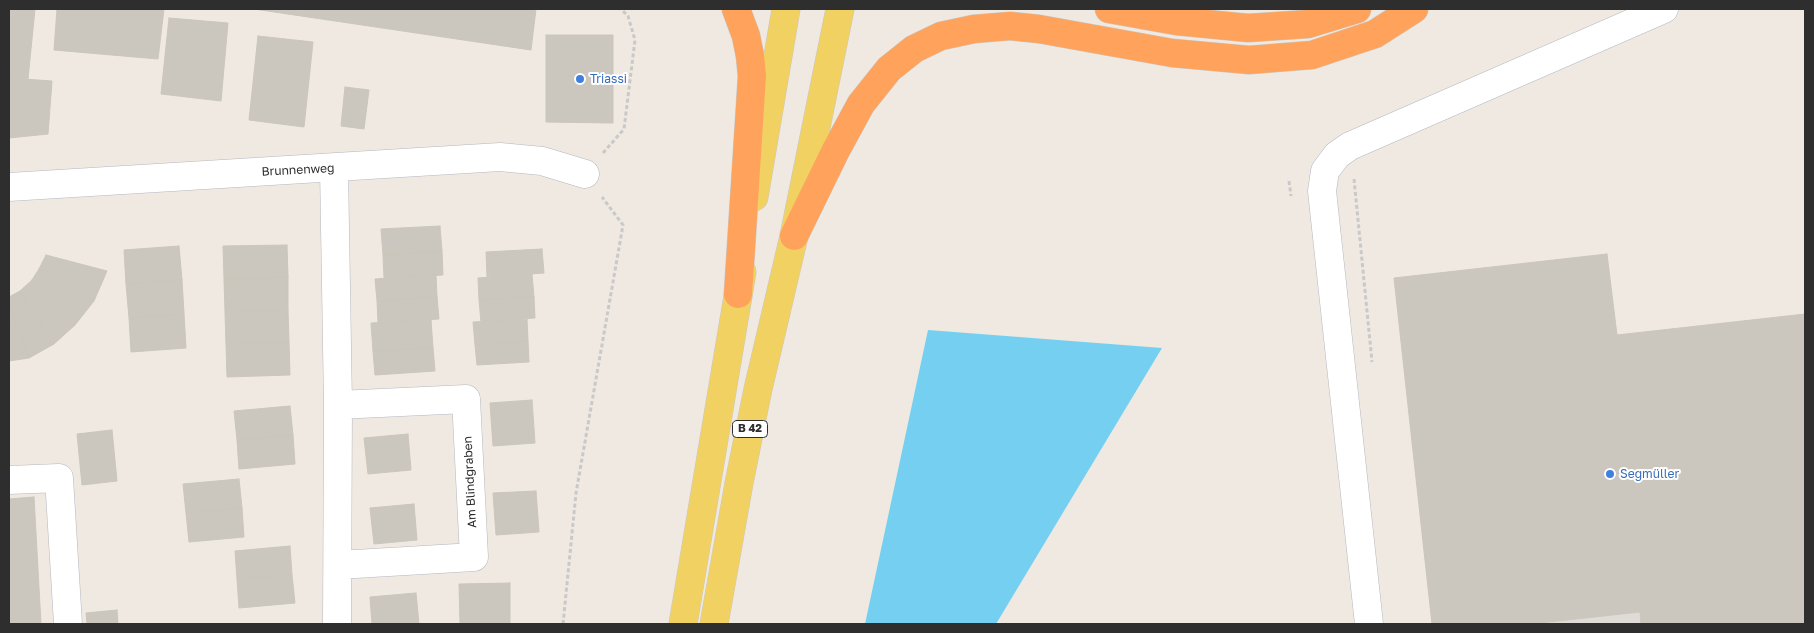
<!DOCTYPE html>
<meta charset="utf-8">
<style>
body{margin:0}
#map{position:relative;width:1814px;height:633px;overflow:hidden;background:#efe9e1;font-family:"Golos Text",sans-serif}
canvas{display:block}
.frame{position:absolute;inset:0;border:10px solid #2e2e2e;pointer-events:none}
</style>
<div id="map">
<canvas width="1814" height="633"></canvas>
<div class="frame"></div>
</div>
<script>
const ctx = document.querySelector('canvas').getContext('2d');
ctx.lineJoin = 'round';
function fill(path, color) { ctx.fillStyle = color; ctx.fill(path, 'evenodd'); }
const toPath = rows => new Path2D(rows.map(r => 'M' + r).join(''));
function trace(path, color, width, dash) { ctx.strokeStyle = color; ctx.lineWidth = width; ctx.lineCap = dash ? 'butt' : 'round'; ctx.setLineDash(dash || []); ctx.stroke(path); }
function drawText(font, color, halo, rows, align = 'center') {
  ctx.font = font + ' "Golos Text",sans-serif'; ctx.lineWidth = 4; ctx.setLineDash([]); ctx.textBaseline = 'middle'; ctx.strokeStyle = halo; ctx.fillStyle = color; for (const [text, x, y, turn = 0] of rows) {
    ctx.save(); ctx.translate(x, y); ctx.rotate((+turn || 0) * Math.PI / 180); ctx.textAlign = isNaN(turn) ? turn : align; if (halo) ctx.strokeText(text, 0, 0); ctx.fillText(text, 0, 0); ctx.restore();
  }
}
const plaza = toPath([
 [1640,612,1641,624,1530,624]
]);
const water = toPath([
 [928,330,1162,348,996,624,865,624]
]);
const building = toPath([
 [9,9,35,9,28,79,9,78,9,9],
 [57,9,164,9,158,59,54,50,57,9],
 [254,9,536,9,531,50,254,9],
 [169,18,228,23,221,101,161,94,169,18],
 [546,35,613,35,613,123,546,122,546,35],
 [258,36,313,42,304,127,249,120,258,36],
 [9,78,52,81,48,134,9,138,9,78],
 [345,87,369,90,364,129,341,126,345,87],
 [440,226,442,251,383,255,381,229,440,226],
 [287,245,288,277,224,279,223,246,287,245],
 [179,246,182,280,126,284,124,250,179,246],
 [542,249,544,273,487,277,486,252,542,249],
 [442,251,443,275,384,278,383,255,442,251],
 [1607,254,1617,335,1805,314,1805,624,1641,624,1640,612,1530,624,1432,624,1394,278,1607,254],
 [46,255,107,271,94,301,39,269,46,255],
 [39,269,94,301,75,325,32,280,39,269],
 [532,274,534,297,479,300,478,278,532,274],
 [436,275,437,297,377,301,375,279,436,275],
 [288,277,288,310,225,312,224,279,288,277],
 [32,280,75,325,54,344,20,291,32,280],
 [182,280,184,314,129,318,126,284,182,280],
 [20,291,54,344,29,358,9,306,9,297,20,291],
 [437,297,439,319,378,323,377,301,437,297],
 [534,297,535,318,481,322,479,300,534,297],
 [9,306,29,358,9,361,9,306],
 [288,310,289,342,226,344,225,312,288,310],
 [184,314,186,348,131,352,129,318,184,314],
 [527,319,528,341,475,345,473,322,527,319],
 [431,320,433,348,373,351,371,323,431,320],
 [528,341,529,362,477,365,475,345,528,341],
 [289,342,290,375,227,377,226,344,289,342],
 [433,348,435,371,375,375,373,351,433,348],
 [532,400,535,443,493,446,490,403,532,400],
 [290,406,293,435,237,440,234,411,290,406],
 [112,430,117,481,82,485,77,434,112,430],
 [408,434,411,470,368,474,364,438,408,434],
 [293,435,295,464,239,469,237,440,293,435],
 [239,479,242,508,186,513,183,484,239,479],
 [536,491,539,532,496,535,493,493,536,491],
 [34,497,41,624,9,624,9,499,34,497],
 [414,504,417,540,374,544,370,508,414,504],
 [242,508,244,537,189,542,186,513,242,508],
 [290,546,292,575,237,579,235,551,290,546],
 [292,575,295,603,239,608,237,579,292,575],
 [510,583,510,624,460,624,459,584,510,583],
 [416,593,419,624,372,624,370,597,416,593],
 [117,610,118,624,87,624,86,613,117,610]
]);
const path = toPath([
 [603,153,624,129,635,40,628,16,621,9],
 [1354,179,1372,362],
 [1289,181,1291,196],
 [563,624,576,493,623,225,602,197]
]);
const minor = toPath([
 [334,168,338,405,337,624],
 [9,187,500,157,542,161,585,174],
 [9,480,59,478,68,624],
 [338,565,474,557,466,399,338,405],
 [1369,624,1322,191,1325,171,1337,155,1350,146,1664,9]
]);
const major = toPath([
 [754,197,786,9],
 [683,624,742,272],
 [714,624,739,483,758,389,794,236,840,9]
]);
const highway = toPath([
 [736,9,746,36,750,56,752,76,738,294],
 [1109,9,1176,21,1248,28,1308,24,1357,9],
 [794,236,836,150,861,104,889,69,914,49,941,36,974,29,1010,26,1039,29,1172,53,1249,60,1312,55,1375,34,1414,9]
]);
const markers = [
 [580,79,5,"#3f7fe0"],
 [1610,474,5,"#3f7fe0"]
];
const shields = [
 [750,429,35]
];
const shieldNames = [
 ["B 42",750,429]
];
const shopNames = [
 ["Triassi",590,79],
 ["Segmüller",1620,474]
];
const streetNames = [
 ["Brunnenweg",298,170,-3],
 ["Am Blindgraben",470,482,-93]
];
fill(plaza, '#dfdcd8');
fill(water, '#75cff0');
fill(building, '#cbc7bf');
trace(building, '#cbc5ba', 1);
trace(minor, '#b4b7c1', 29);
trace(major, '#c9c9c9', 29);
trace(highway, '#c9c9c9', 29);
trace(path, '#c9c9c9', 3, [4, 2.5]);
trace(minor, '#fff', 28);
trace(major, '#f2d163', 28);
trace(highway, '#ffa35c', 28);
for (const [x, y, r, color] of markers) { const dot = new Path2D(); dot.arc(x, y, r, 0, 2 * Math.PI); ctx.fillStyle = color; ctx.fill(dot); trace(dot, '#fff', 2); }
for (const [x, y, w] of shields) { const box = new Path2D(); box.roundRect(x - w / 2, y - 8.5, w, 17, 4); ctx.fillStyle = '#fff'; ctx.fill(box); trace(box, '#2e2e2e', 1); }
drawText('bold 11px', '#2e2e2e', null, shieldNames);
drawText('12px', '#366cbe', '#fff', shopNames, 'left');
drawText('12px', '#2e2e2e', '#fff', streetNames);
</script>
